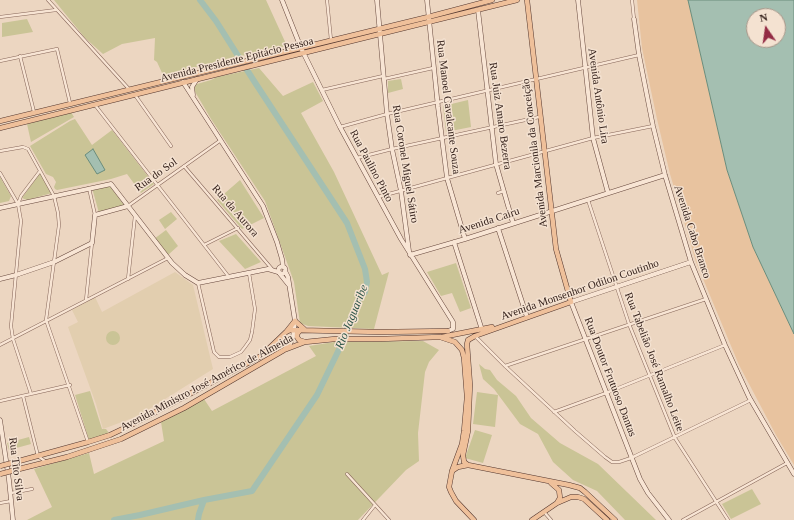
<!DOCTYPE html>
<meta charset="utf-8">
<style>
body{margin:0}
#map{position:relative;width:794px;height:520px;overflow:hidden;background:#ecd6c1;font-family:"Times New Roman",serif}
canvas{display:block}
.north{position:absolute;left:746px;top:8px;width:40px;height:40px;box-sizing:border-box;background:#f4e2d1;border:1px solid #a89689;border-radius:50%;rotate:347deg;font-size:11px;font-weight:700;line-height:16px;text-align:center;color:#36231d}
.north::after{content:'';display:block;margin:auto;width:14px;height:18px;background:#932b44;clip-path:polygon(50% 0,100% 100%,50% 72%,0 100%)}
</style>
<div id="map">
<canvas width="794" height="520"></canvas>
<div class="north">N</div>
</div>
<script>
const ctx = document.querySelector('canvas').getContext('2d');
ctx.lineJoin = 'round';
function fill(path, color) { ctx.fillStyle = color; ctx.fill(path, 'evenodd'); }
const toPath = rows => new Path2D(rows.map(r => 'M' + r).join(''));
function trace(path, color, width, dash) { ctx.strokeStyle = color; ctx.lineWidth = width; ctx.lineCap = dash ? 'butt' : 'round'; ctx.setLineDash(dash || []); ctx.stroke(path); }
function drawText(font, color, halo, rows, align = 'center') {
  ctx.font = font + ' "Times New Roman",serif'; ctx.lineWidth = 3; ctx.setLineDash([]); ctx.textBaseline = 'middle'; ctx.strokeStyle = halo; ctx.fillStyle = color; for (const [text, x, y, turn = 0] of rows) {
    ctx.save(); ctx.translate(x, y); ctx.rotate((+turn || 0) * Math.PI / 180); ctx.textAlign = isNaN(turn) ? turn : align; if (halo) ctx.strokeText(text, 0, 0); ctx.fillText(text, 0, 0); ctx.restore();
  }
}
const farmland = toPath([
 [175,272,193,285,213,369,138,416,103,429,96,404,68,327,78,322,72,310,95,297,102,312]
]);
const green = toPath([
 [54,0,200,0,216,21,238,57,163,75,157,62,154,60,155,38,122,44,103,54,85,38],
 [203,0,266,0,287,46,241,56],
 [27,19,33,32,2,37,2,23],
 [259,68,283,96,313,82,323,101,301,113,334,172,382,275,389,272,374,329,308,326,300,323,294,282,265,201,211,119,194,90,195,86,197,84,211,80,217,77],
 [401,79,403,89,388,93,388,81],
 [468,100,471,127,446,132,443,106],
 [71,112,74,117,31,142,27,124],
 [75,119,92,145,112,130,154,184,141,193,127,174,111,179,57,190,55,189,54,187,56,182,53,177,46,174,30,146,70,121],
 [40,173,52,193,27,200,22,198],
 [0,177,11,196,9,201,0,203],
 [240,180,264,218,242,229,217,200],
 [109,185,125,206,99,213,92,188],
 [171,212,177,219,165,229,159,220],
 [166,230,178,246,168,255,154,239],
 [236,234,261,262,245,269,219,241],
 [456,263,471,308,460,312,452,293,441,296,427,272],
 '106 338a7 7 0 1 1 14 0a7 7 0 1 1-14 0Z',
 [423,341,439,350,429,362,425,372,418,433,419,461,406,470,358,520,27,520,52,507,34,469,89,453,94,474,164,441,161,422,194,404,204,399,212,411,316,356,309,346,334,342],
 [479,364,485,369,490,370,497,380,516,396,531,418,560,443,598,464,656,520,625,520,597,491,573,480,553,462,538,434,520,424,494,389,483,379],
 [90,391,102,429,106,429,109,433,89,440,75,395],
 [477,392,498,395,495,427,473,424],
 [475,430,492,435,483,463,465,458],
 [29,437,31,444,9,450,7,443],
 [752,489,761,504,731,519,722,504]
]);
const sand = toPath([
 [637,0,688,0,727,170,753,247,794,334,794,465,776,435,739,365,696,262,670,174,657,119,642,48]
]);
const water = toPath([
 [688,0,794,0,794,334,753,247,727,170,688,0],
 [754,16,778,16,778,40,754,40,754,16],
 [93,149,105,170,97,174,85,155,93,149]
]);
const river = toPath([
 [114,520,140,515,204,500,252,491,317,395,345,337,349,322,355,311,359,299,365,292,367,282,365,269,347,223,254,81,216,21,200,0],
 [198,520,199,514,204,500]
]);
const street = toPath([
 [48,0,129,89],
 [327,0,331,40],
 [632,0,634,19],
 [0,17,56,10],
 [20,56,34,112],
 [0,61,57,49,70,103],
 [384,79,433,68],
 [322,90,383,76],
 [135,95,171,146],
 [95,105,229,277],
 [340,127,387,114,639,55],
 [0,151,23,147,28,149,54,196,58,213,59,225,46,320,88,442],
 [357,158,392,149,539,117],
 [184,166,272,269],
 [0,173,18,204,21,221,11,326,13,339,31,394],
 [89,188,95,215],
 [498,193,504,191],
 [378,197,593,138,653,126],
 [588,200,629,324,675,438,728,520],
 [18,204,21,196,40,171],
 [128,206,221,140],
 [204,245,238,228],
 [128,279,135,216],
 [198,283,214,352,219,357,230,357,241,352,245,347,250,340,252,332,255,309,249,273],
 [86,300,92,243],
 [475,336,505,366,575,431,605,457,612,462,619,462,631,458,751,400],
 [0,345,168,258],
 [505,366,706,299],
 [23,396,38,456,46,462],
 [0,401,70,385],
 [554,412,606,393,725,345],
 [347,474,389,520],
 [11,493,32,489],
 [0,503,11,501],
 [544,512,551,520],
 [363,520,375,505],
 [683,520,787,463]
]);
const secondary = toPath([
 [282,0,301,48,340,127,401,239,453,322,453,329,448,331],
 [377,0,387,114,392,149,401,191,409,251],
 [427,0,438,107,447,178,465,239],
 [578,0,593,138,608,193],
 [478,10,496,164,513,223],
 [634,19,639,55,653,126,665,175,691,262,725,345,749,397,794,474],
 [183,82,263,206,277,242,282,259,283,267],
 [193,95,192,87,197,79],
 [0,208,111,184,172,263,185,275,198,283,268,269,278,272],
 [498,228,527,317],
 [454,242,482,330],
 [410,255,465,239,665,175],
 '278.5 270a3.5 3.5 0 1 1 7 0a3.5 3.5 0 1 1-7 0Z',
 [285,271,288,277,295,321,293,337,289,346],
 [280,274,288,284],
 [0,279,16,275,54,262,92,243,95,215,128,206],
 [0,420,9,480,13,520],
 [669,520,648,493,640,479,571,302,691,262]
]);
const primary = toPath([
 [0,121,428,17,492,0],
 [0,128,517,0],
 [301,329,297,334,297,337,299,340,305,342],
 [287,331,295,321,304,329],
 [442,337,492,327],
 [279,342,284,339,289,341,289,343,285,349],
 [19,461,88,442,110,435,133,424,261,356,286,332,290,330,380,332,448,331],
 [468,465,464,462,463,455,468,431,470,385,467,344,468,340,475,336,571,302,556,249,527,0],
 [23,468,67,457,121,439,184,408,284,350,305,342,335,339,380,339,440,337,455,342,462,350,464,358,467,397,464,431,462,444,452,471,449,487,451,492,456,501,474,520],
 [452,471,458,467,468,465,569,485,580,488,585,492,615,520],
 [551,483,559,490,560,498,557,503],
 [532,520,557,503,571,497,578,497,584,499,607,520]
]);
const primaryBridge = toPath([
 [0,466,19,461],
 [0,474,23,468]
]);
const streetNames = [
 ["Avenida Presidente Epitácio Pessoa",237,60,-14],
 ["Avenida Antônio Lira",598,96,82],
 ["Rua Manoel Cavalcante Souza",448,107,83],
 ["Rua Juiz Amaro Bezerra",500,116,82],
 ["Avenida Marcionila da Conceição",535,153,-97],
 ["Rua Coronel Miguel Sátiro",405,164,81],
 ["Rua Paulino Pinto",371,166,62],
 ["Rua do Sol",156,175,-35],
 ["Rua da Aurora",235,211,49],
 ["Avenida Cairu",489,221,-18],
 ["Avenida Cabo Branco",692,232,72],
 ["Avenida Monsenhor Odilon Coutinho",580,290,-19],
 ["Rua Tabelião José Ramalho Leite",654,362,69],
 ["Rua Doutor Frutuoso Dantas",610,377,69],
 ["Avenida Ministro José Américo de Almeida",207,383,-28],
 ["Rua Tito Silva",16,469,83]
];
const waterNames = [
 ["Rio Jaguaribe",352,317,-68]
];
fill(farmland, '#e2ceaf');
fill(green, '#cac496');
fill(sand, '#e8c39f');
fill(water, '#a4bfb1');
trace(water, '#6b8d7c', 1);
trace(river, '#a4bfb1', 6);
trace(street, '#866659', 3.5);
trace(secondary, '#67483d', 5);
trace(primary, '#53362e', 5.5);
trace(street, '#f8e5d4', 2.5);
trace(secondary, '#f8e5d4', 4);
trace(primary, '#efc09a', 4.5);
trace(primaryBridge, '#53362e', 5.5, []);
trace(primaryBridge, '#efc09a', 4.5);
drawText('11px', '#36231d', '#f4e2d1', streetNames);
drawText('italic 12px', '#2d5549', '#f4e2d1', waterNames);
</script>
